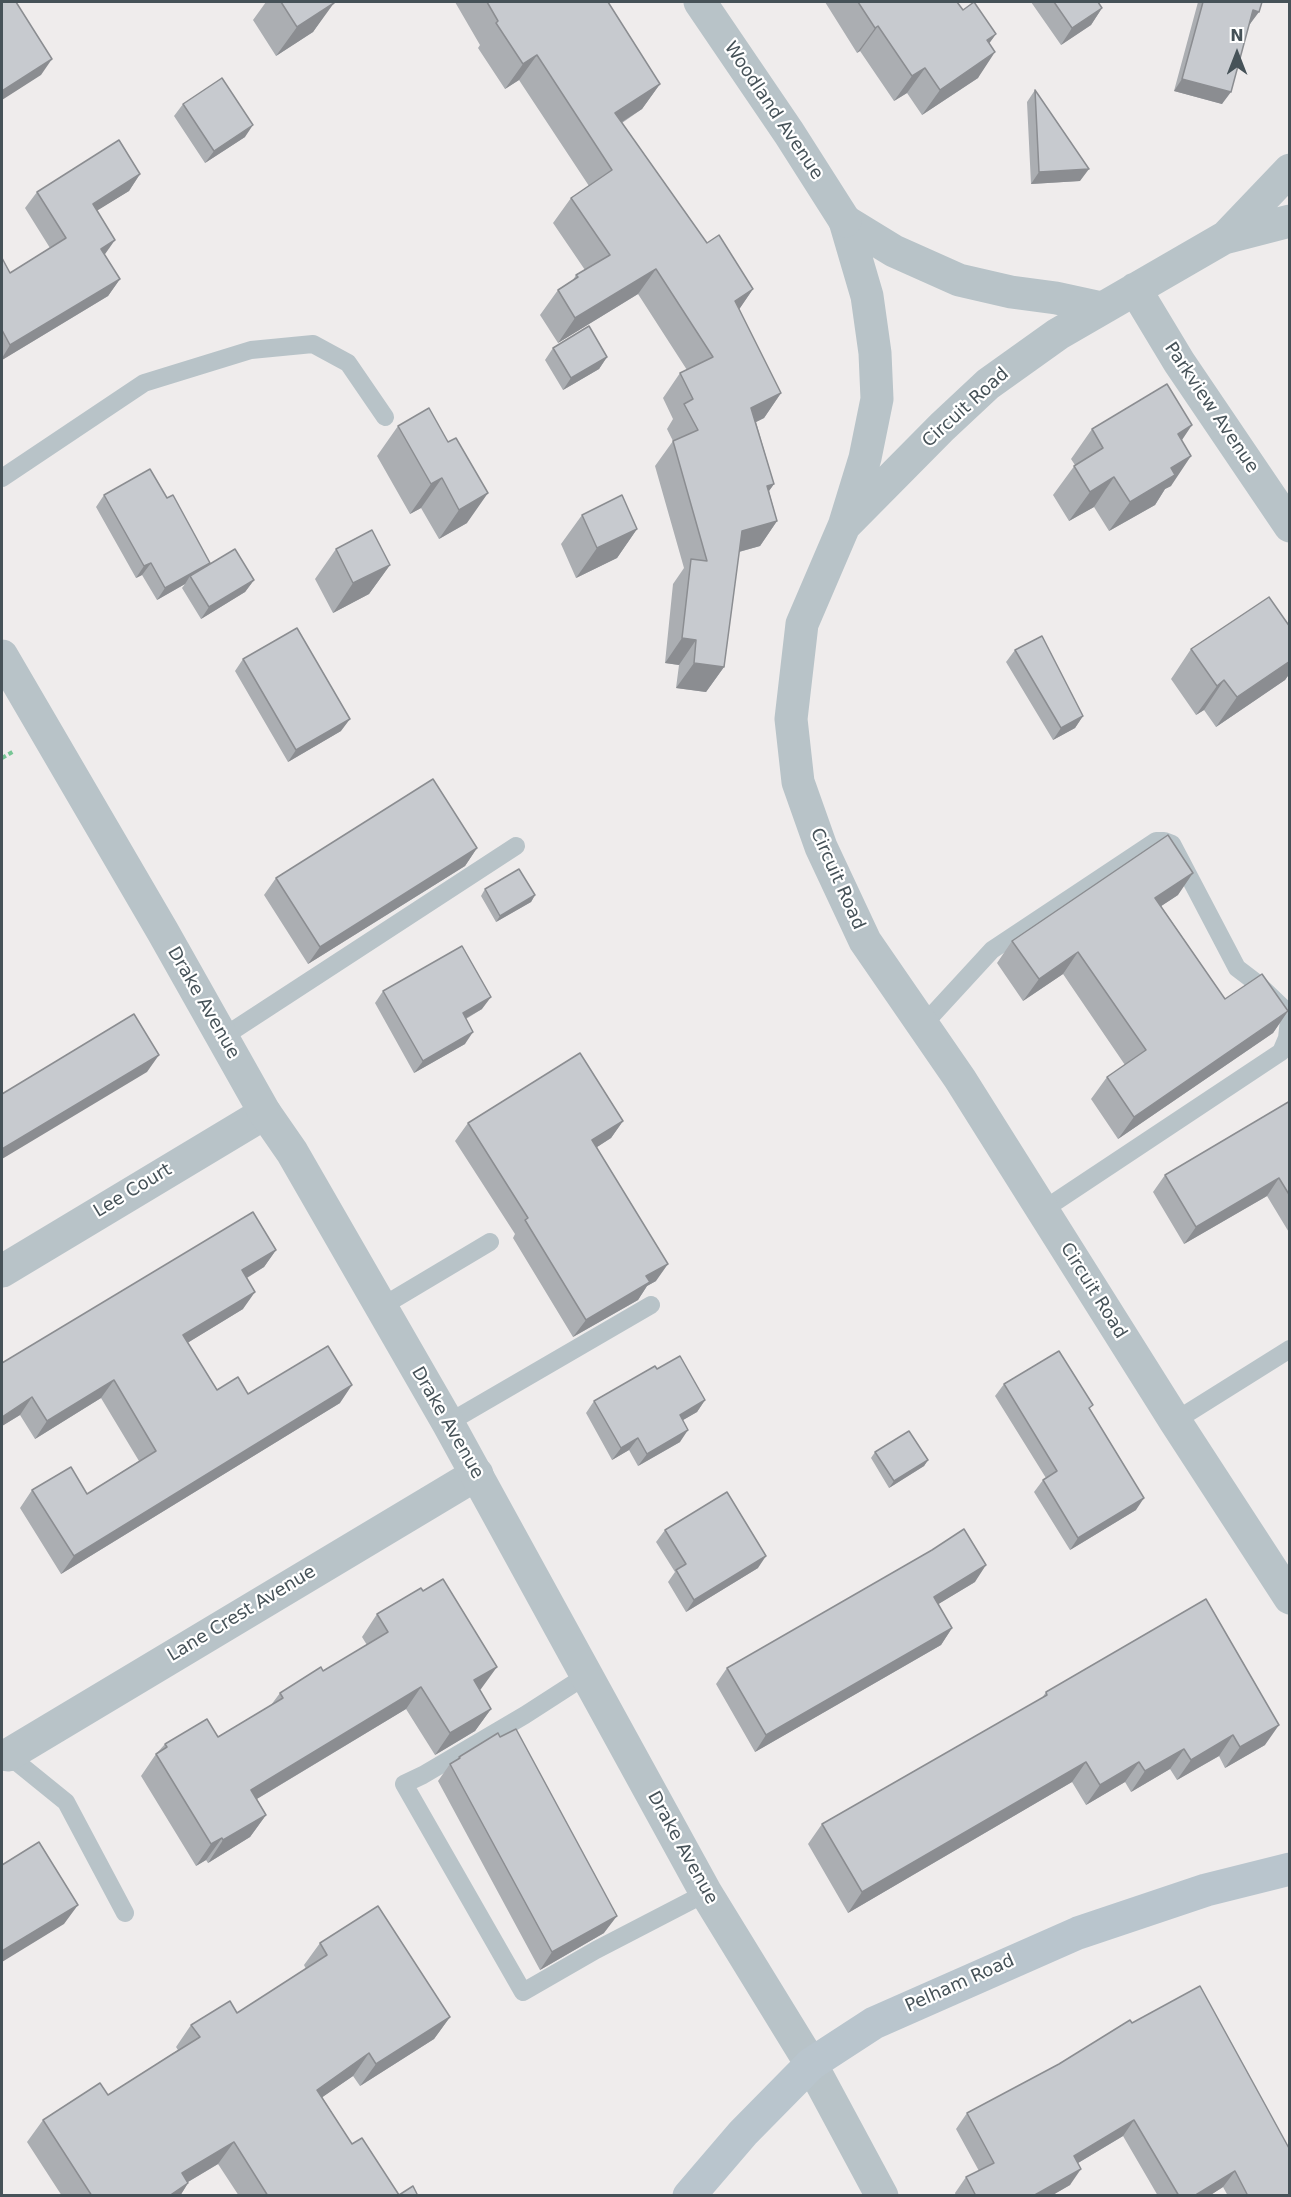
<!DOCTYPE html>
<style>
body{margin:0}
#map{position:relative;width:1291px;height:2197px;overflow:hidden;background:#efecec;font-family:"DejaVu Sans",sans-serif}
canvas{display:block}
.frame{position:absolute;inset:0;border:3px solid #465258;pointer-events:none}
.north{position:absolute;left:1207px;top:24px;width:60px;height:60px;-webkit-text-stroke:4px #fff;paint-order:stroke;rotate:0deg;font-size:16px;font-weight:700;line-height:24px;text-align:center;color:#465258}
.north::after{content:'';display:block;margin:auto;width:21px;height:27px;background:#465258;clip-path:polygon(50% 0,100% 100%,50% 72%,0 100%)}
</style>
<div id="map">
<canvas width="1291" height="2197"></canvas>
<div class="frame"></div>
<div class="north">N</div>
</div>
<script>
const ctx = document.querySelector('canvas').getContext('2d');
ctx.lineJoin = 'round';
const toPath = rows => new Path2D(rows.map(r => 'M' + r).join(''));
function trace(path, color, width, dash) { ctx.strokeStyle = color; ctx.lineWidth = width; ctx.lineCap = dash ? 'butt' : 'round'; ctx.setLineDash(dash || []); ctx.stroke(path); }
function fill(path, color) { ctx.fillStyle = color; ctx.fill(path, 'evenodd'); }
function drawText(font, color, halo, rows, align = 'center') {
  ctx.font = font + ' "DejaVu Sans",sans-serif'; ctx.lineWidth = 4.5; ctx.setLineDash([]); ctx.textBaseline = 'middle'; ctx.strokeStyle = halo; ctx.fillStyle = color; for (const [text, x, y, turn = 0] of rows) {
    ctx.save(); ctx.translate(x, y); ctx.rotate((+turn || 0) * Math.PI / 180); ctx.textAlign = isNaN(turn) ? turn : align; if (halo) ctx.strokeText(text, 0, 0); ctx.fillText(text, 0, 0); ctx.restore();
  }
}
const path = toPath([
 [2,758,14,751]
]);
const service = toPath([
 [2,478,144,383,251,350,313,344,348,363,385,417],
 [923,1025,992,950,1156,841,1164,841,1172,844,1237,968,1258,984,1282,1007,1289,1020,1287,1038,1281,1052,1043,1210],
 [223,1037,516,846],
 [381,1307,490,1242],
 [1175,1421,1290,1349],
 [448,1423,651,1305],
 [587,1675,525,1715,423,1775,404,1784,523,1992,596,1950,706,1893],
 [8,1755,66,1802,125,1913]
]);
const minor = toPath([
 [845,221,894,251,959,280,1011,292,1056,298,1102,308],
 [1290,221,1224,238,1058,334,988,384,942,427,844,526,802,624,791,719,798,782,821,847,865,941,960,1079,1175,1421,1290,1598],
 [1226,237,1290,170],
 [1135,289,1179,362,1290,526],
 [845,523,865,458,877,399,875,353,867,296,845,221],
 [2,1271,265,1113],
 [8,1755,477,1474],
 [811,2064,882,2196]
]);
const tertiary = toPath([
 [700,2,789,133,845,221],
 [2,656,163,932,265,1113,292,1152,448,1423,706,1893,811,2064]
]);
const secondary = toPath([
 [689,2196,743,2133,811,2064,874,2023,1078,1933,1206,1890,1290,1869]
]);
const wall = toPath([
 [266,2,333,2,313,32,276,56,253,20],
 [455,2,608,2,660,84,642,109,622,123,707,243,753,289,739,309,781,393,764,418,756,422,774,484,769,491,777,521,760,546,739,552,724,667,706,692,676,688,679,665,665,663,673,584,684,568,655,466,673,441,667,429,673,419,663,398,680,373,687,370,638,294,558,343,540,315,558,290,573,280,576,275,585,270,553,223,571,198,589,186,519,80,505,89,478,48,480,45],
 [825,2,957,2,963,10,996,34,989,43,978,78,922,115,907,93,894,101,860,51,857,53],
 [1031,2,1098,2,1102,8,1091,25,1061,45],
 [1198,2,1262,2,1250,24,1250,23,1222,104,1174,91],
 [1035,90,1080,181,1031,184,1027,102],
 [183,104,245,137,205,163,174,116],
 [140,174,129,191,97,210,105,255,120,279,108,296,2,360,2,258,10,273,50,248,25,208,37,192],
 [553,348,607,357,599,369,563,390,545,360],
 [398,426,448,442,467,523,439,539,421,508,410,514,377,456],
 [1092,429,1182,440,1171,486,1165,489,1155,505,1109,531,1094,507,1069,521,1053,495,1075,465,1071,459],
 [104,495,208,565,254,580,245,592,201,619,182,588,185,584,157,600,142,575,136,578,96,507],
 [582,515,637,529,617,558,576,578,561,544],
 [336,549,390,565,369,594,333,613,315,579],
 [1290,627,1290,673,1285,680,1216,727,1204,710,1196,715,1171,679,1191,649],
 [1015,650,1083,716,1075,728,1053,740,1006,662],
 [243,659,341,731,288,762,235,671],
 [477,848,465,866,308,964,264,895,276,878],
 [485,889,535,895,531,902,496,922,481,896],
 [1178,895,1161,906,1225,999,1288,1011,1273,1033,1118,1139,1091,1099,1107,1077,1125,1065,1063,974,1023,1001,997,963,1012,941],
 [383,991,482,1009,466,1019,465,1044,414,1073,375,1003],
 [1290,1101,1290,1234,1267,1196,1184,1244,1153,1192,1165,1175],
 [623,1121,611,1138,597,1147,656,1281,647,1286,638,1300,573,1337,513,1238,515,1234,455,1141,468,1123],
 [276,1250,264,1267,247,1278,243,1309,187,1343,217,1390,340,1403,61,1574,20,1508,32,1490,87,1494,139,1461,101,1398,35,1439,20,1415,2,1426,2,1363],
 [1004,1384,1090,1411,1136,1510,1070,1550,1034,1492,1043,1480,1046,1478,995,1396],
 [705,1400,697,1412,683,1420,680,1442,638,1466,629,1450,612,1460,586,1413,594,1401],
 [875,1452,928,1460,924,1466,889,1488,871,1458],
 [665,1530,758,1568,686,1612,668,1582,675,1572,656,1542],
 [975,1582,938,1604,952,1628,941,1645,755,1752,716,1684,727,1668],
 [1206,1599,1265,1745,1225,1768,1219,1756,1177,1780,1170,1769,1131,1792,1125,1782,1086,1805,1072,1782,848,1913,808,1844,822,1824,1042,1698,1046,1692],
 [377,1614,481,1689,479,1690,491,1709,475,1731,435,1755,406,1709,257,1799,266,1815,250,1837,208,1863,206,1860,196,1866,141,1776,156,1754,165,1744,218,1737,271,1705,280,1693,323,1671,367,1645,362,1637],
 [459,1757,604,1933,540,1970,438,1781,450,1764,457,1760],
 [320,1943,450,2017,434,2039,360,2086,353,2076,322,2097,352,2144,399,2195,418,2196,239,2196,218,2164,188,2182,188,2183,180,2196,62,2196,27,2142,43,2120,108,2095,178,2050,176,2047,191,2025,237,2013,306,1969,304,1965],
 [1059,2064,1290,2196,1228,2196,1223,2187,1209,2196,1158,2196,1123,2136,1078,2163,1070,2185,1051,2196,956,2196,955,2193,966,2177,979,2171,956,2129,967,2113]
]);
const shadedWall = toPath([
 [334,3,313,32,276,56,297,27],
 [1102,8,1091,25,1061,45,1072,28],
 [1253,10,1259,12,1250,24,1245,22],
 [878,26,860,51,857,53,875,28],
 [996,34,978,59,987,40],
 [995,52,978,78,922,115,940,90],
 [537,55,519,80,505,89,523,64],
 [52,59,41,75,2,100,2,91],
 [925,68,907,93,894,101,912,76],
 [1182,79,1231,92,1222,104,1174,91],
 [660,84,642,109,597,138,615,113],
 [253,125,245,137,205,163,214,151],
 [1089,169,1080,181,1031,184,1039,172],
 [140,174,129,191,82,220,93,204],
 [115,240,103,257,101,249],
 [656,269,638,294,558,343,575,318],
 [120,279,108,296,2,360,2,358,10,345],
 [753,289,736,314,735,301],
 [607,357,599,369,563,390,571,378],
 [781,393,764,418,734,433,751,408],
 [1192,425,1172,455,1178,434],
 [1191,456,1171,486,1165,489,1155,505,1109,531,1130,502,1171,468],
 [1114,477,1094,507,1069,521,1090,492],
 [442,478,421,508,410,514,431,484],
 [774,484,756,509,767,486],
 [488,493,467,523,439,539,459,510],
 [777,521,760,546,724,556,742,531],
 [637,529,617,558,576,578,597,548],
 [151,563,142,575,136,578,144,566],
 [210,563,202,575,190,576,185,584,157,600,165,588],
 [390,565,369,594,333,613,353,583],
 [254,580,245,592,201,619,209,607],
 [682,638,696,640,679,665,665,663],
 [1290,661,1290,673,1285,680,1216,727,1237,697],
 [694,663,724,667,706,692,676,688],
 [1224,680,1204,710,1196,715,1217,686],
 [1083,716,1075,728,1053,740,1061,728],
 [350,719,341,731,288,762,296,750],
 [477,848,465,866,308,964,320,947],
 [1193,873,1178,895,1140,920,1155,898],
 [535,895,531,902,496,922,500,916],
 [1078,952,1063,974,1023,1001,1039,979],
 [491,997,482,1009,454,1025,463,1013],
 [1288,1011,1273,1033,1118,1139,1134,1117],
 [473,1032,465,1044,414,1073,423,1061],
 [159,1055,147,1072,2,1159,2,1149],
 [623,1121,611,1138,580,1158,592,1140],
 [1279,1178,1267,1196,1184,1244,1196,1227],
 [276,1250,264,1267,230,1288,242,1270],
 [668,1264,656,1281,647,1286,638,1300,573,1337,586,1320,646,1276],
 [255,1292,243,1309,171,1353,183,1335],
 [114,1380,101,1398,35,1439,47,1421],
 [352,1385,340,1403,61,1574,74,1556],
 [32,1397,20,1415,2,1426,2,1417],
 [705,1400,697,1412,671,1427,680,1415],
 [688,1430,680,1442,638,1466,647,1454],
 [638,1438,629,1450,612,1460,621,1448],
 [928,1460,924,1466,889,1488,894,1481],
 [1144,1498,1136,1510,1070,1550,1078,1538],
 [766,1556,758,1568,686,1612,694,1600],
 [986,1565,975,1582,922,1614,934,1597],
 [952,1628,941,1645,755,1752,766,1735],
 [497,1667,481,1689,458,1702,474,1680],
 [421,1687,406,1709,235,1812,251,1790],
 [491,1709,475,1731,435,1755,450,1733],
 [1279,1725,1265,1745,1225,1768,1240,1747],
 [1233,1735,1219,1756,1177,1780,1191,1760],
 [1184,1749,1170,1769,1131,1792,1145,1771],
 [1086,1762,1072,1782,848,1913,862,1892],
 [1139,1762,1125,1782,1086,1805,1100,1785],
 [266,1815,250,1837,208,1863,223,1840],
 [222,1838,206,1860,196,1866,211,1844],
 [78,1905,64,1924,2,1962,2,1951],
 [617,1916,604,1933,540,1970,552,1952],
 [450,2017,434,2039,360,2086,376,2064],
 [369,2053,353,2076,301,2112,317,2090],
 [1134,2120,1123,2136,1063,2172,1074,2156],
 [234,2142,218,2164,166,2195,182,2173],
 [1081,2169,1070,2185,1051,2196,1033,2196],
 [1235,2171,1223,2187,1209,2196,1194,2196],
 [188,2183,180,2196,169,2196]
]);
const building = toPath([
 [2,2,16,2,52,59,2,91,2,2],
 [281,2,333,2,334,3,297,27,281,2],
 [487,2,608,2,660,84,615,113,707,243,719,235,753,289,735,301,781,393,751,408,774,484,767,486,777,521,742,531,724,667,694,663,696,640,682,638,691,559,707,561,673,441,698,430,684,404,693,399,680,373,713,357,656,269,575,318,558,290,578,277,576,275,610,255,571,198,612,170,537,55,523,64,496,23,498,21,487,2],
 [858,2,957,2,963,10,974,2,996,34,987,40,995,52,940,90,925,68,912,76,878,26,875,28,858,2],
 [1054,2,1098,2,1102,8,1072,28,1054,2],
 [1203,2,1262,2,1259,12,1253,10,1231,92,1182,79,1203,2],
 [222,78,253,125,214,151,183,104,222,78],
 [1035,90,1089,169,1039,172,1035,90],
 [119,140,140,174,93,204,115,240,101,249,120,279,10,345,2,330,2,258,10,273,66,238,37,192,119,140],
 [589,326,607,357,571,378,553,348,589,326],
 [1167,384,1192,425,1178,434,1191,456,1171,468,1175,475,1130,502,1114,477,1090,492,1074,466,1103,448,1092,429,1167,384],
 [429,408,448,442,456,438,488,493,459,510,442,478,431,484,398,426,429,408],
 [150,469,167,498,173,495,210,563,165,588,151,563,144,566,104,495,150,469],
 [622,495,637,529,597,548,582,515,622,495],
 [372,530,390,565,353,583,336,549,372,530],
 [235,549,254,580,209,607,190,576,235,549],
 [1269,597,1290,627,1290,661,1237,697,1224,680,1217,686,1191,649,1269,597],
 [297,628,350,719,296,750,243,659,297,628],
 [1042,636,1083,716,1061,728,1015,650,1042,636],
 [433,779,477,848,320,947,276,878,433,779],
 [1168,835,1193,873,1155,898,1225,999,1262,974,1288,1011,1134,1117,1107,1077,1146,1050,1078,952,1039,979,1012,941,1168,835],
 [519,869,535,895,500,916,485,889,519,869],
 [462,946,491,997,463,1013,473,1032,423,1061,383,991,462,946],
 [134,1014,159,1055,2,1149,2,1094,134,1014],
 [580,1053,623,1121,592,1140,668,1264,646,1276,650,1282,586,1320,525,1220,528,1218,468,1123,580,1053],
 [1290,1101,1290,1196,1279,1178,1196,1227,1165,1175,1290,1101],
 [253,1212,276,1250,242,1270,255,1292,183,1335,217,1390,238,1377,248,1394,328,1346,352,1385,74,1556,32,1490,71,1467,87,1494,156,1451,114,1380,47,1421,32,1397,2,1417,2,1363,253,1212],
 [1059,1351,1093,1405,1089,1408,1144,1498,1078,1538,1043,1480,1057,1471,1004,1384,1059,1351],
 [680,1356,705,1400,680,1415,688,1430,647,1454,638,1438,621,1448,594,1401,655,1366,657,1369,680,1356],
 [909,1431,928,1460,894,1481,875,1452,909,1431],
 [727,1492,766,1556,694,1600,676,1570,686,1564,665,1530,727,1492],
 [964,1529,986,1565,934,1597,952,1628,766,1735,727,1668,932,1550,964,1529],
 [443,1579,497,1667,474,1680,491,1709,450,1733,421,1687,251,1790,266,1815,223,1840,222,1838,211,1844,156,1754,167,1747,165,1744,207,1719,218,1737,283,1698,280,1693,321,1667,323,1671,388,1632,377,1614,421,1588,423,1591,443,1579],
 [1206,1599,1279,1725,1240,1747,1233,1735,1191,1760,1184,1749,1145,1771,1139,1762,1100,1785,1086,1762,862,1892,822,1824,1047,1695,1046,1692,1206,1599],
 [516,1729,617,1916,552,1952,450,1764,460,1758,459,1757,498,1733,500,1737,516,1729],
 [39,1842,78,1905,2,1951,2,1865,39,1842],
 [378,1906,450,2017,376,2064,369,2053,317,2090,352,2144,362,2138,399,2195,413,2186,418,2196,268,2196,234,2142,182,2173,188,2183,169,2196,92,2196,43,2120,100,2083,108,2095,171,2055,200,2037,191,2025,230,2001,237,2013,327,1955,320,1943,378,1906],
 [1200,1986,1290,2150,1290,2196,1248,2196,1235,2171,1194,2196,1179,2196,1134,2120,1074,2156,1081,2169,1033,2196,976,2196,966,2177,994,2163,967,2113,1059,2064,1130,2020,1132,2023,1200,1986]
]);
const streetNames = [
 ["Woodland Avenue",773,111,56],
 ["Circuit Road",966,408,-42],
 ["Parkview Avenue",1211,408,56],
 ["Circuit Road",837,879,66],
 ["Drake Avenue",203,1003,60],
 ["Lee Court",133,1191,-31],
 ["Circuit Road",1093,1291,58],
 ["Drake Avenue",447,1423,60],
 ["Lane Crest Avenue",242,1614,-31],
 ["Drake Avenue",682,1848,61],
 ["Pelham Road",960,1984,-24]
];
trace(path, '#77c695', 4, [4.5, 3]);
trace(service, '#b8c3c8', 18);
trace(minor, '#b8c3c8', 33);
trace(tertiary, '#b8c3c8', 33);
trace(secondary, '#b9c5cd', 33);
fill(wall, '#abaeb2');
fill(shadedWall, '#8b8d91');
fill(building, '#c7cacf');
trace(building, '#8b8d91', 1.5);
drawText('18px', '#465258', '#fff', streetNames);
</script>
